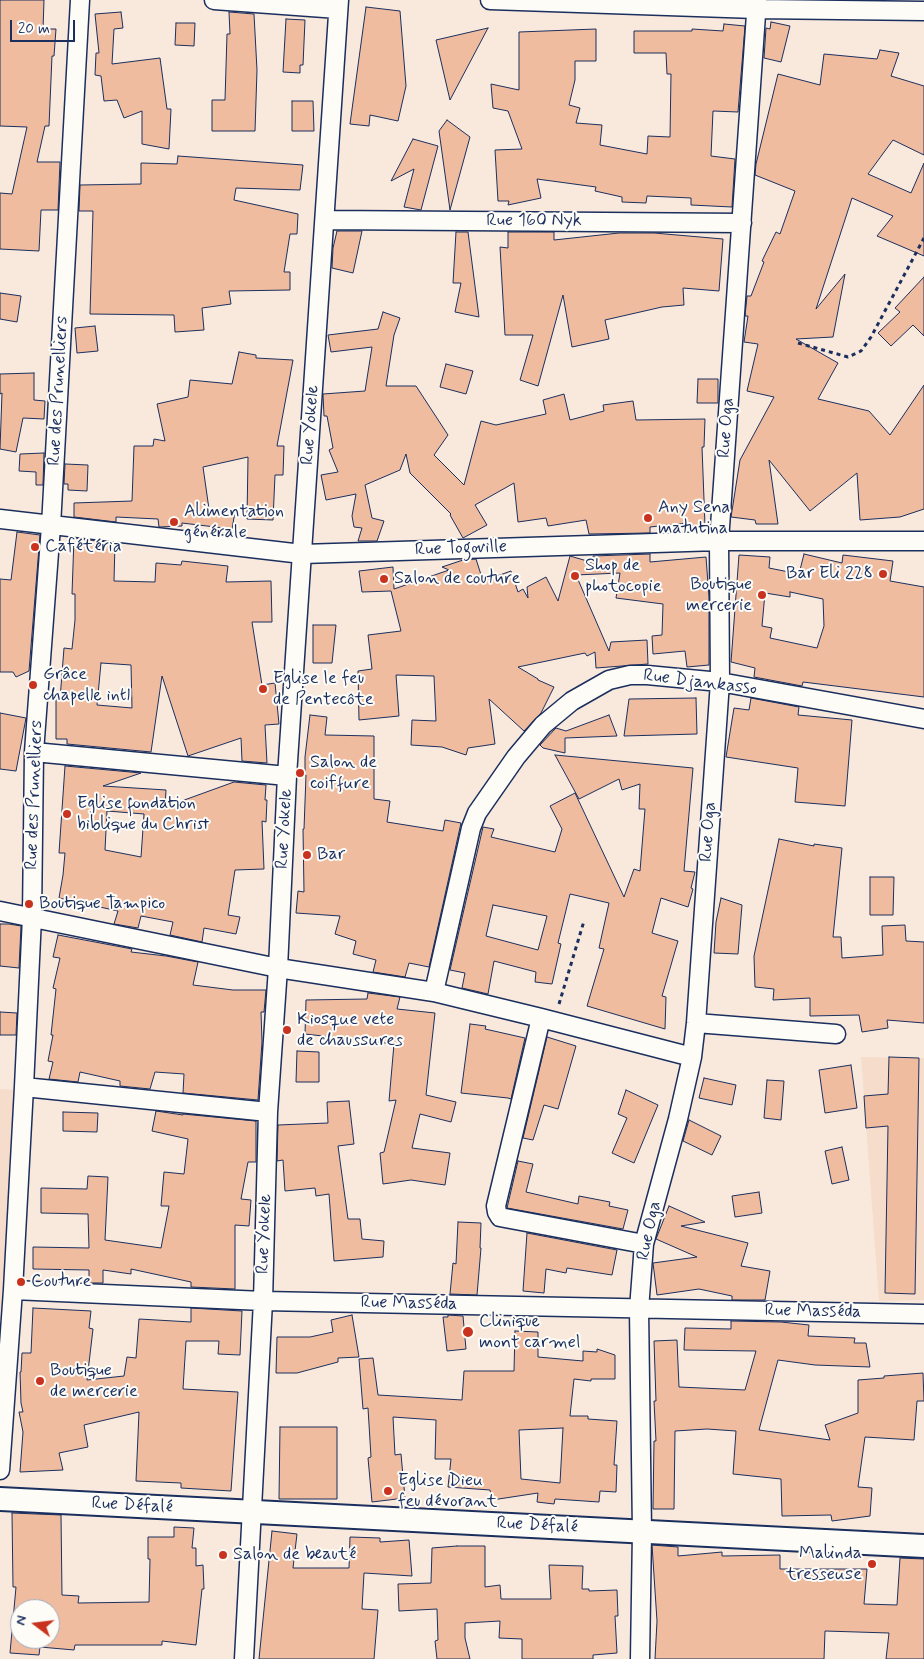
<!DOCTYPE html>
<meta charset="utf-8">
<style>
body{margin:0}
#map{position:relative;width:924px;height:1659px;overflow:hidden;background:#f9e9dd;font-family:Mynerve,sans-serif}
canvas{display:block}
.north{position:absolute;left:10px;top:1599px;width:50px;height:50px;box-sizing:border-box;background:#fdfcf7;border:1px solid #a3aaba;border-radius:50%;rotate:285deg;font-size:14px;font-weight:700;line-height:20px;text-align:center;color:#1b2f5e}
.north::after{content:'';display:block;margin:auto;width:18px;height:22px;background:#c8321e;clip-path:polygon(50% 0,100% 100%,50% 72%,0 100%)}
.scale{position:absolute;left:10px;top:20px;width:65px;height:22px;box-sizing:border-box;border:2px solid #1b2f5e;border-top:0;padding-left:6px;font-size:15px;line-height:18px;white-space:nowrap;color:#1b2f5e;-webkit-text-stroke:4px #fdfcf7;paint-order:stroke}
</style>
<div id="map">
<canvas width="924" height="1659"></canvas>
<div class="north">N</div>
<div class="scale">20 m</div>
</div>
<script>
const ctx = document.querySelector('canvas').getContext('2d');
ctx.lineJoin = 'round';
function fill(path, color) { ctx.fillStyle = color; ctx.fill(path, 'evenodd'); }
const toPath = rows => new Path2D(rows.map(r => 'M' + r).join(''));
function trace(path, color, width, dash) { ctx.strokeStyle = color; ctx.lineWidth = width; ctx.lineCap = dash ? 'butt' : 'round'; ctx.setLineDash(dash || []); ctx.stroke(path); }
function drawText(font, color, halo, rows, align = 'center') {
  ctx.font = font + ' Mynerve,sans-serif'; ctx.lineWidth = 4; ctx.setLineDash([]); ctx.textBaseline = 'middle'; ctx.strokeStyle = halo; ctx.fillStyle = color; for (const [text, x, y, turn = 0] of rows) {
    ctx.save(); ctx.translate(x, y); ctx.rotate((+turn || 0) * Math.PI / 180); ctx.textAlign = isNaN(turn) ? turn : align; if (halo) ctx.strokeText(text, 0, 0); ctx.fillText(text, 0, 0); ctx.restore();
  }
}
const built = toPath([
 [861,1057,924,1058,924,1300,879,1301],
 [0,1089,19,1090,0,1327]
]);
const building = toPath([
 [0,0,44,0,43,29,56,29,54,56,52,56,49,126,45,126,37,162,60,162,58,210,41,210,39,251,0,249,0,193,12,194,27,127,0,126,0,0],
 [366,7,400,11,406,86,398,121,370,115,369,126,350,124,366,7],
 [121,12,123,28,114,29,112,64,160,58,167,109,171,109,169,149,142,144,142,111,124,118,117,100,104,101,101,76,95,75,96,53,99,53,95,14,121,12],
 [229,12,254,14,257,70,255,131,212,131,212,100,225,100,227,34,230,34,229,12],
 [286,19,305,20,303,65,300,65,300,73,283,72,286,19],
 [771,22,790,26,781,62,764,58,766,28,770,29,771,22],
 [176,23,195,23,194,46,175,45,176,23],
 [724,24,745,26,738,112,713,111,711,156,735,159,732,207,691,205,691,198,647,196,646,203,622,202,622,197,595,191,596,187,537,179,541,198,508,205,509,201,498,201,495,150,522,149,508,111,493,108,491,84,519,90,519,32,596,29,596,61,575,61,575,80,569,105,580,108,576,123,602,125,600,145,647,154,648,136,670,137,671,74,667,74,666,53,634,53,634,31,692,31,692,29,723,31,724,24],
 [488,28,450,100,436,40,488,28],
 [880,50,899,53,891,76,924,86,924,155,893,140,868,174,911,193,924,163,924,256,877,236,893,216,852,198,816,309,845,274,833,337,796,339,838,363,818,399,869,411,890,435,924,385,924,509,900,517,860,520,857,473,810,511,769,460,778,524,756,524,755,520,731,517,740,460,774,397,747,391,758,344,744,342,748,316,745,316,747,296,751,296,764,262,762,261,776,232,780,234,795,191,755,175,756,164,778,74,820,85,824,54,877,59,880,50],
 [292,101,313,101,314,131,292,131,292,101],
 [447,120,470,137,450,210,439,131,447,120],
 [413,139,438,146,421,210,404,207,414,169,391,181,413,139],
 [178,156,303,165,300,190,236,188,234,200,298,214,297,234,290,234,284,272,290,272,290,290,229,291,231,304,202,308,204,330,175,332,174,315,90,314,93,211,79,211,80,185,141,184,141,163,177,164,178,156],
 [337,231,362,231,353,273,332,268,333,248,337,231],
 [456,232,468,232,479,317,455,312,461,283,453,283,456,232],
 [508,232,554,232,554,240,619,233,654,233,723,239,719,291,683,288,684,305,662,307,605,320,609,339,572,347,563,295,538,386,520,380,533,335,505,335,500,247,508,248,508,232],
 [924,277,924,336,913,325,891,346,878,333,900,312,895,308,924,277],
 [0,293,21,296,17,322,0,319,0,293],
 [383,312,400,318,394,335,386,386,416,386,448,435,434,455,464,485,481,421,496,425,546,414,543,400,564,394,570,420,604,411,603,405,633,401,636,420,705,419,704,447,702,447,705,526,688,526,688,523,650,527,650,533,589,534,586,520,548,526,546,518,518,522,514,483,475,505,487,525,463,538,450,515,451,514,410,473,406,454,400,470,365,485,372,518,384,521,377,541,358,541,362,528,354,527,352,516,356,494,326,500,321,475,338,472,329,450,333,448,327,416,324,416,323,394,365,391,372,347,331,352,328,335,378,329,383,312],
 [95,326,98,351,77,353,75,328,95,326],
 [239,352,256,355,256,358,293,360,277,446,284,446,283,475,275,475,273,520,247,519,248,457,203,467,209,509,235,512,232,529,182,523,182,526,159,527,158,519,116,517,116,522,74,517,74,503,132,501,134,446,153,446,154,439,165,441,157,404,188,397,190,380,232,384,239,352],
 [446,364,473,371,466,394,440,387,446,364],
 [34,373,34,400,45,401,44,419,23,418,16,452,0,449,2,393,0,394,0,374,34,373],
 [698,379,718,379,718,403,697,403,698,379],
 [44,453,43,485,36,485,36,472,19,471,20,454,44,453],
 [65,464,88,465,87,491,68,490,68,484,64,484,65,464],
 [17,532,40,535,29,671,16,677,13,672,0,672,0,579,11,580,17,532],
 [74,538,115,543,114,581,155,582,156,563,181,565,182,561,228,566,226,582,271,581,272,622,252,622,262,685,275,683,279,724,265,725,267,763,242,761,241,738,188,756,162,676,151,752,67,744,67,739,56,739,56,699,60,699,64,648,72,649,75,620,75,594,72,594,74,538],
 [101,663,131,665,132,708,97,705,101,663],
 [650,554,650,562,706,557,709,597,709,665,687,667,685,651,653,654,652,636,662,635,663,604,616,598,620,573,576,575,609,651,611,642,647,640,648,664,596,668,595,652,587,656,585,653,518,667,538,679,538,680,554,687,541,713,524,731,489,699,495,744,468,748,466,755,442,747,411,745,412,720,436,721,434,676,396,675,399,716,359,720,358,671,372,669,368,635,401,631,391,591,362,592,359,571,393,567,394,589,449,570,442,567,463,560,476,559,483,581,511,571,518,592,523,589,528,598,527,587,546,577,558,601,570,556,594,563,593,556,650,554],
 [804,554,842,563,843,555,893,561,890,581,924,587,924,697,803,682,802,686,754,677,755,668,731,662,739,555,770,557,769,568,799,574,804,554],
 [790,592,823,599,824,626,817,648,770,638,772,628,762,626,765,593,790,597,790,592],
 [313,625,336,625,332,663,313,663,313,625],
 [696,698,697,734,624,736,629,699,696,698],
 [751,698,799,707,798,715,852,720,845,806,795,802,798,768,726,757,734,708,749,710,751,698],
 [0,713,26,718,16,771,0,769,0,713],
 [310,715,327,717,325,735,374,736,374,799,390,801,387,822,443,831,445,820,461,823,429,967,409,963,405,977,373,972,376,960,353,954,356,941,335,934,340,916,296,913,298,891,304,892,303,829,304,829,306,775,305,775,305,757,310,715],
 [609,715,617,736,565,738,565,753,543,748,540,745,556,728,566,731,609,715],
 [555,755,693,768,684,871,695,872,691,888,693,889,688,907,661,898,652,933,678,941,662,996,666,997,665,1029,587,1006,604,949,599,948,609,903,570,894,558,943,561,944,552,984,535,982,536,972,494,961,488,994,462,988,465,973,450,970,483,827,494,829,491,837,555,852,562,829,550,806,575,793,624,897,634,869,640,871,645,809,639,809,640,784,622,790,619,779,579,799,555,755],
 [493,905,547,916,538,950,486,936,493,905],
 [65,766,141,773,103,786,166,790,165,807,234,782,266,785,265,800,267,800,266,822,262,821,264,869,235,870,228,915,240,917,236,934,204,928,202,942,170,935,173,922,141,916,138,928,114,924,118,911,59,898,63,875,65,853,59,853,65,766],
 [107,811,144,814,141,857,105,850,107,811],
 [779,839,814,846,814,844,842,848,833,937,841,937,842,958,883,955,882,926,905,925,906,941,924,942,924,1023,887,1020,888,1028,862,1032,859,1015,810,1016,810,998,773,1000,774,989,755,987,754,956,779,839],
 [870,877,894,877,893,915,870,915,870,877],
 [721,898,742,905,738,954,714,953,716,922,721,898],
 [0,924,9,924,21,926,19,968,0,966,0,924],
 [58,935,132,949,131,952,166,956,198,962,193,985,233,990,266,990,264,1012,261,1012,262,1042,258,1100,183,1093,184,1074,155,1072,150,1089,120,1086,120,1081,80,1072,78,1082,49,1079,53,1062,48,1061,53,1035,51,1035,56,989,53,988,60,958,53,957,58,935],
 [368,993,400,997,397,1009,435,1013,426,1095,456,1102,451,1122,420,1114,412,1148,450,1153,445,1185,411,1180,383,1184,380,1153,384,1152,396,1100,389,1101,394,1044,305,1034,306,1000,367,999,368,993],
 [0,1012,17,1013,16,1035,0,1035,0,1012],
 [470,1024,486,1026,485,1029,525,1038,511,1099,508,1098,461,1093,470,1024],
 [547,1037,576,1046,558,1109,544,1105,533,1140,523,1138,547,1037],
 [297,1051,319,1052,319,1082,296,1082,297,1051],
 [889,1057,919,1058,915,1294,885,1293,888,1126,866,1128,864,1096,888,1094,889,1057],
 [851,1065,857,1108,825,1113,819,1070,851,1065],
 [704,1078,736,1085,732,1105,699,1098,704,1078],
 [767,1080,784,1081,781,1120,764,1118,767,1080],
 [626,1090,658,1105,634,1163,612,1153,627,1118,618,1114,626,1090],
 [349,1101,354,1144,338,1146,348,1219,360,1219,362,1239,384,1241,383,1257,334,1261,329,1194,316,1196,315,1188,285,1191,283,1160,277,1161,278,1125,328,1123,327,1102,349,1101],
 [156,1111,183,1115,183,1114,256,1121,256,1162,248,1162,241,1199,251,1200,249,1226,235,1225,235,1289,191,1287,191,1282,131,1269,131,1274,103,1270,103,1283,89,1283,89,1270,33,1269,33,1247,89,1248,88,1214,41,1213,41,1188,87,1189,88,1176,108,1177,105,1240,161,1248,169,1206,161,1206,164,1172,184,1174,188,1139,152,1131,156,1111],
 [63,1112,98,1113,97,1132,63,1131,63,1112],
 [689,1120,721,1136,712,1155,683,1141,689,1120],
 [842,1147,849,1180,832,1184,825,1151,842,1147],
 [518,1161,533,1164,526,1192,578,1204,579,1196,610,1202,609,1206,628,1210,623,1229,507,1208,518,1161],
 [759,1192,762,1213,735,1217,732,1196,759,1192],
 [669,1206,705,1222,681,1226,748,1243,741,1266,770,1271,765,1300,732,1300,732,1296,699,1289,657,1295,653,1263,697,1257,656,1239,669,1206],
 [458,1222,481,1223,480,1248,481,1248,477,1295,450,1294,453,1263,456,1264,458,1222],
 [527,1233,617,1250,612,1275,567,1268,566,1273,546,1269,544,1293,523,1291,527,1233],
 [33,1308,91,1311,89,1328,93,1329,87,1380,124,1376,127,1357,136,1358,139,1319,191,1322,191,1308,242,1311,240,1355,218,1354,219,1341,186,1341,183,1389,238,1392,231,1491,181,1488,181,1483,136,1481,139,1412,84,1425,88,1447,59,1453,63,1470,20,1472,23,1432,19,1412,23,1412,21,1403,20,1372,21,1372,22,1353,31,1353,33,1308],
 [352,1315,359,1357,338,1358,338,1362,297,1373,276,1373,277,1337,310,1337,333,1332,331,1320,352,1315],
 [448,1315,463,1316,466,1349,447,1351,443,1317,448,1317,448,1315],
 [731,1321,781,1322,809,1325,808,1336,855,1338,854,1343,866,1343,870,1367,815,1365,778,1360,759,1430,830,1440,825,1425,858,1413,858,1380,884,1378,884,1376,923,1373,924,1401,917,1401,914,1440,865,1437,858,1487,872,1488,870,1516,832,1521,831,1515,782,1516,781,1479,733,1474,736,1431,707,1429,675,1431,674,1509,653,1509,654,1441,656,1441,654,1401,656,1401,654,1341,677,1340,679,1387,745,1390,756,1351,684,1350,685,1328,731,1329,731,1321],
 [515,1331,538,1332,538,1357,583,1361,583,1351,597,1352,597,1349,615,1355,615,1379,591,1379,591,1381,574,1379,570,1416,588,1416,588,1419,617,1421,614,1465,617,1465,616,1492,600,1491,599,1502,555,1499,554,1504,537,1502,538,1493,492,1500,490,1490,448,1487,451,1459,435,1459,436,1420,393,1417,395,1455,401,1454,405,1498,372,1502,368,1458,371,1457,368,1408,363,1409,359,1359,373,1358,378,1395,462,1400,464,1371,514,1371,515,1331],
 [563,1428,560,1483,521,1479,519,1430,563,1428],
 [280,1427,337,1427,337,1499,279,1499,280,1427],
 [12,1513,61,1515,62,1595,79,1596,78,1603,149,1602,150,1559,148,1559,148,1537,174,1537,174,1527,194,1528,192,1548,196,1548,196,1566,203,1565,204,1589,202,1589,196,1645,162,1641,162,1645,75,1645,74,1650,40,1647,39,1655,10,1653,16,1587,13,1587,12,1513],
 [20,1609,50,1609,50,1639,20,1639,20,1609],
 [272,1531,297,1534,293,1568,349,1568,350,1537,380,1538,380,1542,409,1540,412,1576,364,1573,362,1609,378,1610,374,1659,259,1659,272,1531],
 [652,1545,678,1547,678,1556,722,1552,722,1556,780,1555,780,1569,867,1569,864,1604,897,1605,900,1558,924,1559,924,1659,886,1659,889,1633,825,1631,824,1659,655,1659,657,1621,652,1545],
 [457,1546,485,1546,485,1587,500,1585,501,1599,551,1599,549,1565,583,1566,582,1589,589,1589,589,1591,617,1590,618,1616,615,1616,617,1653,593,1655,593,1659,522,1659,522,1639,499,1638,500,1621,465,1623,465,1638,470,1659,437,1659,435,1641,438,1640,437,1609,399,1611,398,1584,431,1583,432,1548,457,1546]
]);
const path = toPath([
 [798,343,848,357,861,351,871,337,924,238],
 [559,1004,584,921]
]);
const minor = toPath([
 [214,0,338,9],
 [490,0,756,9,924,11],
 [326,220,742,223],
 [0,519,302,554,719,541,924,541],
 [34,752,287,776],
 [0,911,278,968,434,992,541,1018,692,1057],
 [434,992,471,828,477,813,516,757,543,725,572,701,609,680,630,675,647,675,720,682,924,719],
 [541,1018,496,1206,497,1212,500,1217,505,1218,644,1244],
 [696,1023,836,1034],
 [24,1087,268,1112],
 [13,1290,263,1301,924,1314],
 [0,1470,13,1290,24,1087,32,917,34,752,51,526,80,0],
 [244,1659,263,1301,268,1112,278,968,287,776,339,0],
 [640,1659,642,1532,639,1309,644,1244,678,1119,692,1057,696,1023,720,682,719,541,757,0]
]);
const tertiary = toPath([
 [0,1499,924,1546]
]);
const markers = [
 [648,518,5,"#c8321e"],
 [174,522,5,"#c8321e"],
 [35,547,5,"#c8321e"],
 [883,574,5,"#c8321e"],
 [575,576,5,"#c8321e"],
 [384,579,5,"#c8321e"],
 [762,595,5,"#c8321e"],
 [33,685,5,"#c8321e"],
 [263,689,5,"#c8321e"],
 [300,773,5,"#c8321e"],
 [67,814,5,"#c8321e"],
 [307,855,5,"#c8321e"],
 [29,904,5,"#c8321e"],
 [287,1030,5,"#c8321e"],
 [21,1282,5,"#c8321e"],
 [468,1332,6,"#c8321e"],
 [40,1381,5,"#c8321e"],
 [388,1491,5,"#c8321e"],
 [223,1555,5,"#c8321e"],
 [872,1564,5,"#c8321e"]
];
const streetNames = [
 ["Rue 160 Nyk",534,221],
 ["Rue des Prunelliers",59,391,-87],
 ["Rue Yokele",311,425,-86],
 ["Rue Oga",727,428,-86],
 ["Rue Togoville",461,549,-2],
 ["Rue Djankasso",700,683,7],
 ["Rue des Prunelliers",35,795,-88],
 ["Rue Yokele",285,829,-87],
 ["Rue Oga",709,832,-86],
 ["Rue Oga",650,1231,-78],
 ["Rue Yokele",265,1234,-88],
 ["Rue Masséda",409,1304,1],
 ["Rue Masséda",813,1312,1],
 ["Rue Défalé",132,1506,3],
 ["Rue Défalé",537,1526,3]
];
const poiNames = [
 ["Any Sena",658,508],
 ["matutina",658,529],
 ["Alimentation",184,512],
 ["générale",184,533],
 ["Cafétéria",45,547],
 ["Shop de",585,566],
 ["photocopie",585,587],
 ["Bar Eli 228",873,574,"right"],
 ["Salon de couture",394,579],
 ["Boutique",752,585,"right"],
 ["mercerie",752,606,"right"],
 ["Grâce",43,675],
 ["chapelle intl",43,696],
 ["Eglise le feu",273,679],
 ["de Pentecôte",273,700],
 ["Salon de",310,763],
 ["coiffure",310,784],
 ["Eglise fondation",77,804],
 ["biblique du Christ",77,825],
 ["Bar",317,855],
 ["Boutique Tampico",39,904],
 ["Kiosque vete",297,1020],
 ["de chaussures",297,1041],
 ["Couture",31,1282],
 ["Clinique",479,1322],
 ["mont carmel",479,1343],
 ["Boutique",50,1371],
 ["de mercerie",50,1392],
 ["Eglise Dieu",398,1481],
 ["feu dévorant",398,1502],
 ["Malinda",862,1554,"right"],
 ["tresseuse",862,1575,"right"],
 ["Salon de beauté",233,1555]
];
fill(built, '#f6dccb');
fill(building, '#efbca0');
trace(building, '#1b2f5e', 1);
trace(minor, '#1b2f5e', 21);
trace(tertiary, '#1b2f5e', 26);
trace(path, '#1b2f5e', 3, [4, 4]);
trace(minor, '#fdfcf7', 18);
trace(tertiary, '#fdfcf7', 22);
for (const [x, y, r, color] of markers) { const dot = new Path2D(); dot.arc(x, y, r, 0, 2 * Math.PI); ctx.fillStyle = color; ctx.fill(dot); trace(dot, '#fdfcf7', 2); }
drawText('18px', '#1b2f5e', '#fdfcf7', streetNames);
drawText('18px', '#1b2f5e', '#fdfcf7', poiNames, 'left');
</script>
